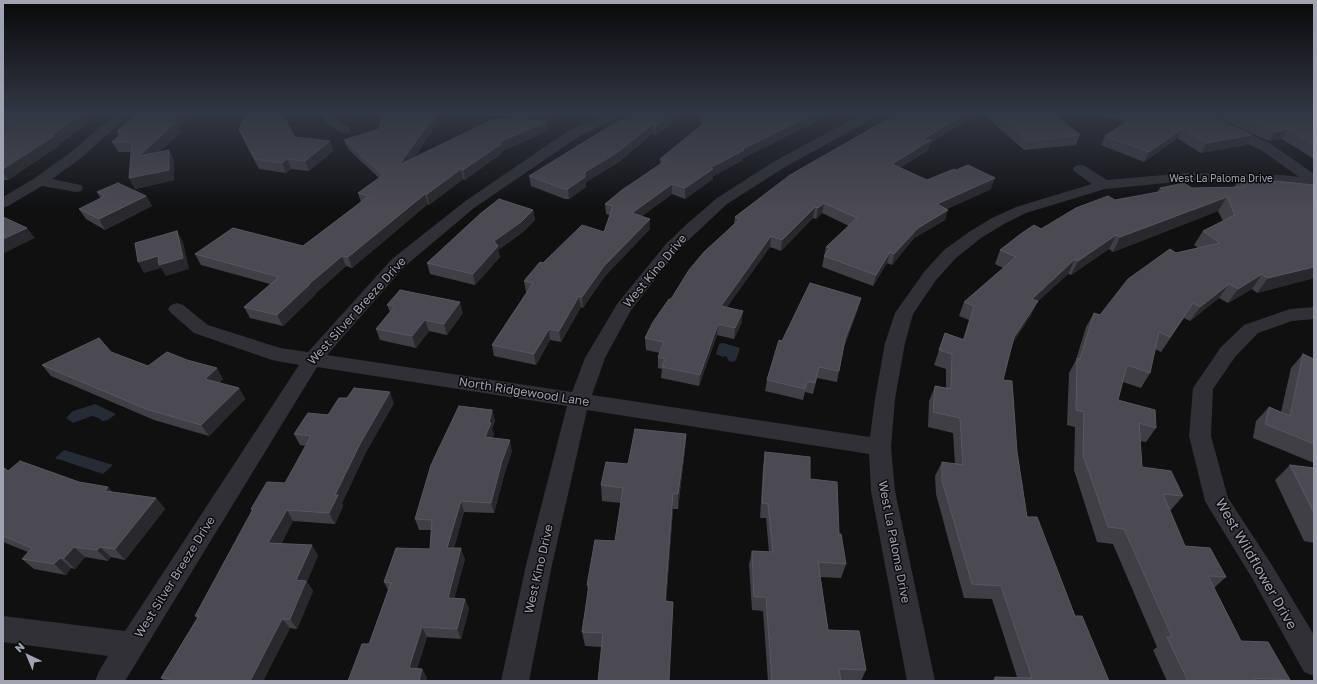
<!DOCTYPE html>
<style>
body{margin:0}
#map{position:relative;width:1317px;height:684px;overflow:hidden;background:#101011;font-family:"Golos Text",sans-serif}
canvas{display:block}
.frame{position:absolute;inset:0;border:4px solid #a0a3b2;pointer-events:none}
.north{position:absolute;left:8px;top:636px;width:40px;height:40px;-webkit-text-stroke:3px #0b0b0c;paint-order:stroke;rotate:316deg;font-size:11px;font-weight:700;line-height:16px;text-align:center;color:#a0a3b2}
.north::after{content:'';display:block;margin:auto;width:14px;height:18px;background:#a0a3b2;clip-path:polygon(50% 0,100% 100%,50% 72%,0 100%)}
</style>
<div id="map">
<canvas width="1317" height="684"></canvas>
<div class="frame"></div>
<div class="north">N</div>
</div>
<script>
const ctx = document.querySelector('canvas').getContext('2d');
ctx.lineJoin = 'round';
function fill(path, color) { ctx.fillStyle = color; ctx.fill(path, 'evenodd'); }
const toPath = rows => new Path2D(rows.map(r => 'M' + r).join(''));
function trace(path, color, width, dash) { ctx.strokeStyle = color; ctx.lineWidth = width; ctx.lineCap = dash ? 'butt' : 'round'; ctx.setLineDash(dash || []); ctx.stroke(path); }
function drawText(font, color, halo, rows, align = 'center') {
  ctx.font = font + ' "Golos Text",sans-serif'; ctx.lineWidth = 3; ctx.setLineDash([]); ctx.textBaseline = 'middle'; ctx.strokeStyle = halo; ctx.fillStyle = color; for (const [text, x, y, turn = 0] of rows) {
    ctx.save(); ctx.translate(x, y); ctx.rotate((+turn || 0) * Math.PI / 180); ctx.textAlign = isNaN(turn) ? turn : align; if (halo) ctx.strokeText(text, 0, 0); ctx.fillText(text, 0, 0); ctx.restore();
  }
}
const water = toPath([
 [723,343,740,348,736,360,733,362,729,361,726,356,723,357,716,354,719,344],
 [95,404,116,414,108,420,102,421,99,418,92,416,73,423,66,418,73,411],
 [64,450,113,465,103,474,55,458]
]);
const minor = toPath([
 [116,114,130,114,81,158,52,179,81,185,83,188,81,191,76,192,42,186,8,206,3,208,3,197,35,178,71,152,116,114],
 [324,114,336,114,336,118,351,129,350,132,345,133,340,132,325,122,323,119,324,114],
 [604,114,621,114,619,117,578,137,474,208,404,267,327,355,572,392,585,358,617,304,666,244,689,222,717,198,775,161,862,114,878,114,876,117,785,167,727,204,678,250,631,310,605,358,592,395,870,437,875,399,885,343,895,313,924,272,944,250,969,232,992,218,1016,207,1092,184,1075,172,1073,169,1075,166,1080,165,1085,166,1107,180,1186,173,1282,175,1299,177,1261,150,1189,117,1187,114,1204,114,1271,144,1314,174,1314,187,1282,183,1186,181,1105,189,1026,213,1004,224,981,238,956,258,936,280,913,314,905,343,895,399,891,447,895,491,935,681,907,681,871,491,869,454,587,410,552,565,529,681,501,681,526,565,567,406,317,367,125,681,95,681,99,671,108,656,3,642,3,616,125,631,299,365,272,360,194,333,171,313,168,309,171,305,177,303,183,305,208,325,280,348,308,352,392,259,464,202,568,131,604,114],
 [1314,307,1314,319,1292,321,1258,333,1235,357,1213,389,1211,436,1228,498,1270,562,1314,635,1314,676,1304,672,1252,578,1209,508,1205,501,1189,436,1193,388,1221,347,1244,325,1290,309,1314,307]
]);
const wall = toPath([
 [3,114,91,121,59,144,60,145,8,180,3,180,3,135,4,134,3,134],
 [138,114,193,114,178,127,181,132,159,152,169,150,174,160,174,180,135,189,129,178,131,152,118,152,112,142,119,136,117,132,119,131,118,130],
 [246,114,282,114,295,137,330,141,333,151,309,171,291,169,286,173,259,169,243,139,239,129],
 [504,114,557,114,541,121,548,131,502,151,502,153,465,180,463,179,429,205,428,204,352,268,346,266,315,294,315,295,283,326,250,318,244,307,270,284,201,265,195,254,303,246,361,202,358,193,379,178,348,149,344,140,437,117,435,120,436,125,414,158,515,120],
 [634,114,686,114,655,136,653,133,619,162,586,182,586,187,569,199,565,199,531,186,529,176],
 [696,114,827,114,823,116,823,118,743,158,743,160,713,176,713,179,685,199,672,194,642,216,650,229,605,276,583,308,581,307,561,342,550,340,536,365,494,356,492,345,527,292,526,292,524,281,543,263,604,232,610,215,606,214,605,204,660,164,660,159,703,124],
 [897,114,978,114,930,143,928,150,900,168,927,180,991,189,947,209,945,220,914,238,892,265,887,263,873,286,822,267,826,247,849,226,822,213,816,219,813,218,781,251,770,247,727,307,742,322,734,339,717,335,699,386,661,378,662,369,658,368,658,357,660,353,646,350,645,338,671,299,734,224,735,217],
 [983,114,1054,114,1080,135,1076,145,1024,150],
 [1097,114,1205,114,1252,135,1246,145,1201,153,1177,138,1144,162,1101,145,1105,136,1127,121,1097,116],
 [1208,114,1314,114,1314,159,1282,139,1269,141],
 [1238,181,1275,181,1314,278,1257,293,1252,289,1228,303,1219,298,1190,321,1184,318,1161,352,1155,349,1150,373,1141,388,1123,382,1118,400,1156,428,1146,442,1140,441,1142,467,1183,496,1170,511,1185,546,1226,577,1214,588,1241,641,1290,680,1288,681,1167,681,1153,650,1157,647,1113,544,1097,542,1074,470,1075,427,1067,425,1069,373,1076,360,1086,327,1094,313,1100,315,1176,253,1198,248,1194,245,1203,231,1223,221,1218,211,1113,252,1109,249,1071,275,1068,274,1037,302,1031,315,1012,344,1003,380,1017,452,1027,517,1075,616,1109,681,992,681,995,677,1017,677,992,599,964,598,936,494,935,476,942,462,955,464,953,433,928,427,929,401,935,386,946,388,946,369,934,365,945,333,963,339,969,320,959,316,964,302,1003,268,995,264,1000,250,1041,229,1157,192,1160,188,1192,188,1234,187],
 [97,192,146,196,152,206,105,230,86,219,79,209,101,199],
 [533,210,535,220,523,232,498,250,500,257,475,285,430,274,427,263],
 [387,305,463,313,447,335,429,331,416,348,380,340,376,329,390,312],
 [858,309,844,347,839,371,837,382,817,378,813,394,805,392,803,400,765,391,767,380,782,341],
 [111,352,148,366,223,379,219,383,239,388,245,399,209,436,154,420,51,376,42,365],
 [1303,354,1314,359,1314,463,1253,438,1256,421,1269,407,1281,412,1291,368],
 [394,403,366,452,342,503,343,506,335,524,293,521,281,544,318,555,307,582,313,591,297,629,290,628,263,681,165,681,161,678,197,618,195,616,252,511,251,509,285,483,306,446,300,445,294,434,328,415],
 [492,410,495,421,492,429,494,434,492,438,512,451,505,472,494,513,464,512,454,548,465,559,454,598,465,599,469,609,461,639,427,637,417,669,422,669,427,678,369,644,388,590,384,582,430,549,431,530,419,530,415,519],
 [686,434,685,450,678,509,673,509,666,602,602,647,585,646,582,632,588,590,587,585,615,541,621,503,602,501,601,485,628,464],
 [765,452,810,479,839,534,846,564,841,578,820,577,828,630,866,670,861,681,768,681,763,611,752,610,749,565,752,551,769,552,766,518,760,518,763,467],
 [1290,465,1314,468,1314,543,1304,541,1275,480],
 [3,467,8,471,108,487,112,492,156,498,165,509,125,560,111,557,108,561,85,557,75,569,71,568,66,575,34,569,22,559,28,552,3,542]
]);
const shadedWall = toPath([
 [70,114,88,114,91,121,59,144,60,145,8,180,3,173,3,169,51,136],
 [177,114,193,114,178,127,181,132,144,166,139,156,167,122],
 [430,114,436,114,437,117,435,120,436,125,402,175,399,165],
 [534,114,557,114,528,127,527,117],
 [673,114,686,114,655,136,655,127],
 [813,114,827,114,823,116,823,118,743,158,743,160,713,176,713,179,685,199,685,188,710,168,743,149],
 [965,114,978,114,930,143,928,150,890,174,892,164,923,139],
 [547,121,548,131,502,151,502,153,465,180,463,170,498,143],
 [653,124,653,133,619,162,586,182,586,187,569,199,568,189,585,172],
 [1182,129,1177,138,1144,162,1149,152],
 [1288,129,1282,139,1269,141,1275,132],
 [1252,135,1246,145,1201,153,1207,143],
 [330,141,333,151,309,171,305,161],
 [169,150,174,160,174,180,135,189,129,178],
 [287,159,291,169,286,173,282,163],
 [461,169,463,179,429,205,427,194],
 [995,178,991,189,934,215,937,204],
 [672,184,672,194,633,223,632,213],
 [425,194,428,204,352,268,348,257],
 [146,196,152,206,105,230,99,219],
 [1227,197,1218,211,1113,252,1120,237],
 [824,203,822,213,816,219,818,208],
 [815,207,813,218,781,251,782,240],
 [533,210,535,220,523,232,498,250,500,257,475,285,473,274,494,241],
 [948,210,945,220,914,238,892,265,894,254,918,228],
 [650,219,650,229,605,276,583,308,582,297,604,266],
 [27,228,35,238,4,253,3,252,3,239],
 [177,231,183,242,189,269,166,276,161,268,144,273,138,262],
 [1116,235,1109,249,1071,275,1078,261],
 [771,236,770,247,720,317,721,306],
 [890,252,887,263,873,286,876,275],
 [342,256,346,266,315,294,315,295,283,326,277,315,309,284],
 [1075,259,1068,274,1037,302,1031,315,1007,352,1032,299],
 [1314,267,1314,278,1257,293,1268,278],
 [1262,274,1252,289,1228,303,1238,289],
 [1229,284,1219,298,1190,321,1200,307],
 [579,296,581,307,561,342,559,331],
 [861,298,858,309,842,350,845,339],
 [460,302,463,313,447,335,444,324],
 [743,311,742,322,734,339,735,328],
 [425,320,429,331,416,348,412,336],
 [718,324,717,335,699,386,700,375],
 [549,329,550,340,536,365,534,354],
 [217,368,223,379,212,390,205,379],
 [239,388,245,399,209,436,201,425],
 [390,392,394,403,366,452,342,503,343,506,335,524,329,513,335,495,361,442],
 [492,410,495,421,492,429,494,434,488,448,485,437],
 [686,434,685,450,678,509,678,494],
 [510,440,512,451,505,472,494,513,491,503,502,461],
 [108,487,118,498,105,491],
 [673,493,673,509,665,616,665,601],
 [156,498,165,509,125,560,115,549],
 [461,501,464,512,451,558,447,548],
 [287,510,293,521,275,554,268,543],
 [312,545,318,555,307,582,313,591,297,629,290,619,296,580],
 [74,547,85,557,75,569,64,558],
 [100,547,111,557,108,561,97,550],
 [461,548,465,559,452,608,448,598],
 [60,558,71,568,66,575,54,564],
 [465,599,469,609,461,639,457,629],
 [282,619,290,628,263,681,250,681],
 [422,627,427,637,414,678,409,668],
 [422,669,427,678,426,681,419,681]
]);
const building = toPath([
 [3,114,82,114,51,136,54,136,3,169,3,135,17,125,3,125,3,114],
 [138,114,177,114,167,122,176,122,139,156,169,150,169,170,129,178,132,142,112,142,123,132,117,132,120,130,118,130,138,114],
 [246,114,282,114,295,137,330,141,305,161,287,159,282,163,255,159,239,129,246,114],
 [382,114,430,114,429,116,434,116,399,165,494,119,547,121,498,143,501,144,463,170,461,169,427,194,425,194,348,257,342,256,309,284,310,284,277,315,244,307,279,277,195,254,233,228,303,246,369,196,358,193,383,175,344,140,379,129,382,114],
 [521,114,534,114,527,117,521,114],
 [634,114,673,114,655,127,653,124,618,152,585,172,585,177,568,189,564,189,529,176,610,126,634,114],
 [704,114,813,114,743,149,744,150,710,168,713,169,685,188,672,184,632,213,650,219,604,266,582,297,579,296,559,331,549,329,534,354,492,345,533,283,524,281,540,262,543,263,582,225,604,232,613,206,605,204,622,190,665,161,660,159,708,120,704,114],
 [897,114,965,114,923,139,931,140,892,164,927,180,954,169,956,170,968,165,995,178,937,204,948,210,918,228,894,254,890,252,876,275,824,256,830,248,826,247,857,218,824,203,818,208,815,207,782,240,771,236,721,306,743,311,735,328,718,324,700,375,662,367,665,359,658,357,664,342,645,338,653,322,669,299,671,299,689,270,704,252,740,219,735,217,790,175,897,114],
 [997,114,1054,114,1080,135,1028,141,997,114],
 [1139,114,1205,114,1252,135,1207,143,1182,129,1149,152,1105,136,1139,114],
 [1235,114,1314,114,1314,145,1288,129,1275,132,1235,114],
 [1238,181,1275,181,1314,185,1314,267,1268,278,1262,274,1238,289,1229,284,1200,307,1193,303,1170,337,1159,332,1150,373,1127,365,1118,400,1155,410,1156,428,1139,423,1142,467,1171,471,1183,496,1163,494,1185,546,1210,548,1226,577,1208,576,1241,641,1268,642,1290,680,1254,678,1255,681,1188,681,1167,637,1172,637,1124,529,1108,527,1083,455,1084,412,1076,410,1077,358,1080,359,1094,313,1100,315,1128,279,1170,249,1176,253,1220,243,1203,231,1235,215,1227,197,1120,237,1116,235,1078,261,1075,259,1032,299,1038,301,1014,337,1003,380,1012,381,1017,452,1027,517,1037,517,1075,616,1082,616,1109,681,996,681,995,677,1032,678,1001,586,972,584,942,480,942,462,963,465,960,418,933,412,935,386,951,389,952,354,939,350,945,333,964,340,974,306,964,302,1016,257,1000,250,1022,233,1034,225,1041,229,1076,208,1108,196,1115,200,1164,191,1160,188,1184,183,1192,188,1245,187,1238,181],
 [118,183,146,196,99,219,79,209,105,196,97,192,118,183],
 [499,199,533,210,521,222,494,241,498,246,473,274,427,263,480,214,499,199],
 [3,217,27,228,3,239,3,217],
 [177,231,183,258,159,265,158,256,138,262,135,243,177,231],
 [810,283,861,298,845,339,839,371,819,367,815,383,807,381,805,389,767,380,779,340,782,341,810,283],
 [400,290,460,302,444,324,425,320,412,336,376,329,395,306,387,305,400,290],
 [99,338,111,352,148,366,167,352,187,360,217,368,205,379,239,388,201,425,146,409,42,365,99,338],
 [1303,354,1314,359,1314,444,1265,424,1269,407,1290,416,1303,354],
 [354,388,390,392,361,442,335,495,338,495,329,513,287,510,268,543,312,545,296,580,306,581,290,619,282,619,250,681,170,681,171,679,161,678,199,616,195,616,253,509,251,509,267,482,285,483,311,436,294,434,308,413,328,415,339,398,347,398,354,388],
 [459,406,492,410,489,423,491,423,485,437,510,440,502,461,491,503,461,501,447,548,461,548,448,598,465,599,457,629,422,627,409,668,422,669,419,681,348,681,362,644,369,644,391,583,384,582,396,548,430,549,432,520,415,519,431,465,459,406],
 [635,429,686,434,678,494,673,493,665,601,673,602,669,681,598,681,603,633,582,632,589,585,587,585,595,540,615,541,623,488,601,485,606,462,628,464,635,429],
 [765,452,810,457,810,479,837,482,839,534,841,534,846,564,818,562,828,630,859,631,866,670,839,669,841,681,772,681,766,597,754,597,752,551,773,552,768,504,762,503,765,452],
 [20,461,79,482,108,487,105,491,156,498,115,549,100,547,97,550,74,547,64,558,60,558,54,564,22,559,32,548,3,536,3,467,8,471,20,461],
 [1290,465,1314,468,1314,513,1290,465]
]);
const farStreetnames = [
 ["West La Paloma Drive",1221,179]
];
const streetNames = [
 ["West Kino Drive",655,271,-50],
 ["West Silver Breeze Drive",357,311,-48],
 ["North Ridgewood Lane",524,392,9],
 ["West La Paloma Drive",894,542,79],
 ["West Kino Drive",539,569,-77],
 ["West Silver Breeze Drive",175,577,-58]
];
const nearStreetnames = [
 ["West Wildflower Drive",1256,564,60]
];
fill(water, '#262c35');
fill(minor, '#303036');
fill(wall, '#403f46');
fill(shadedWall, '#29282c');
fill(building, '#4b4a52');
trace(building, '#585861', 1);
const sky = ctx.createLinearGradient(0, 0, 0, 210);
sky.addColorStop(0, '#090909');
sky.addColorStop(0.54, '#313743');
sky.addColorStop(1, '#31374300');
ctx.fillStyle = sky;
ctx.fillRect(0, 0, 1317, 210);
drawText('10px', '#a0a3b2', '#0b0b0c', farStreetnames);
drawText('12px', '#a0a3b2', '#0b0b0c', streetNames);
drawText('14px', '#a0a3b2', '#0b0b0c', nearStreetnames);
</script>
